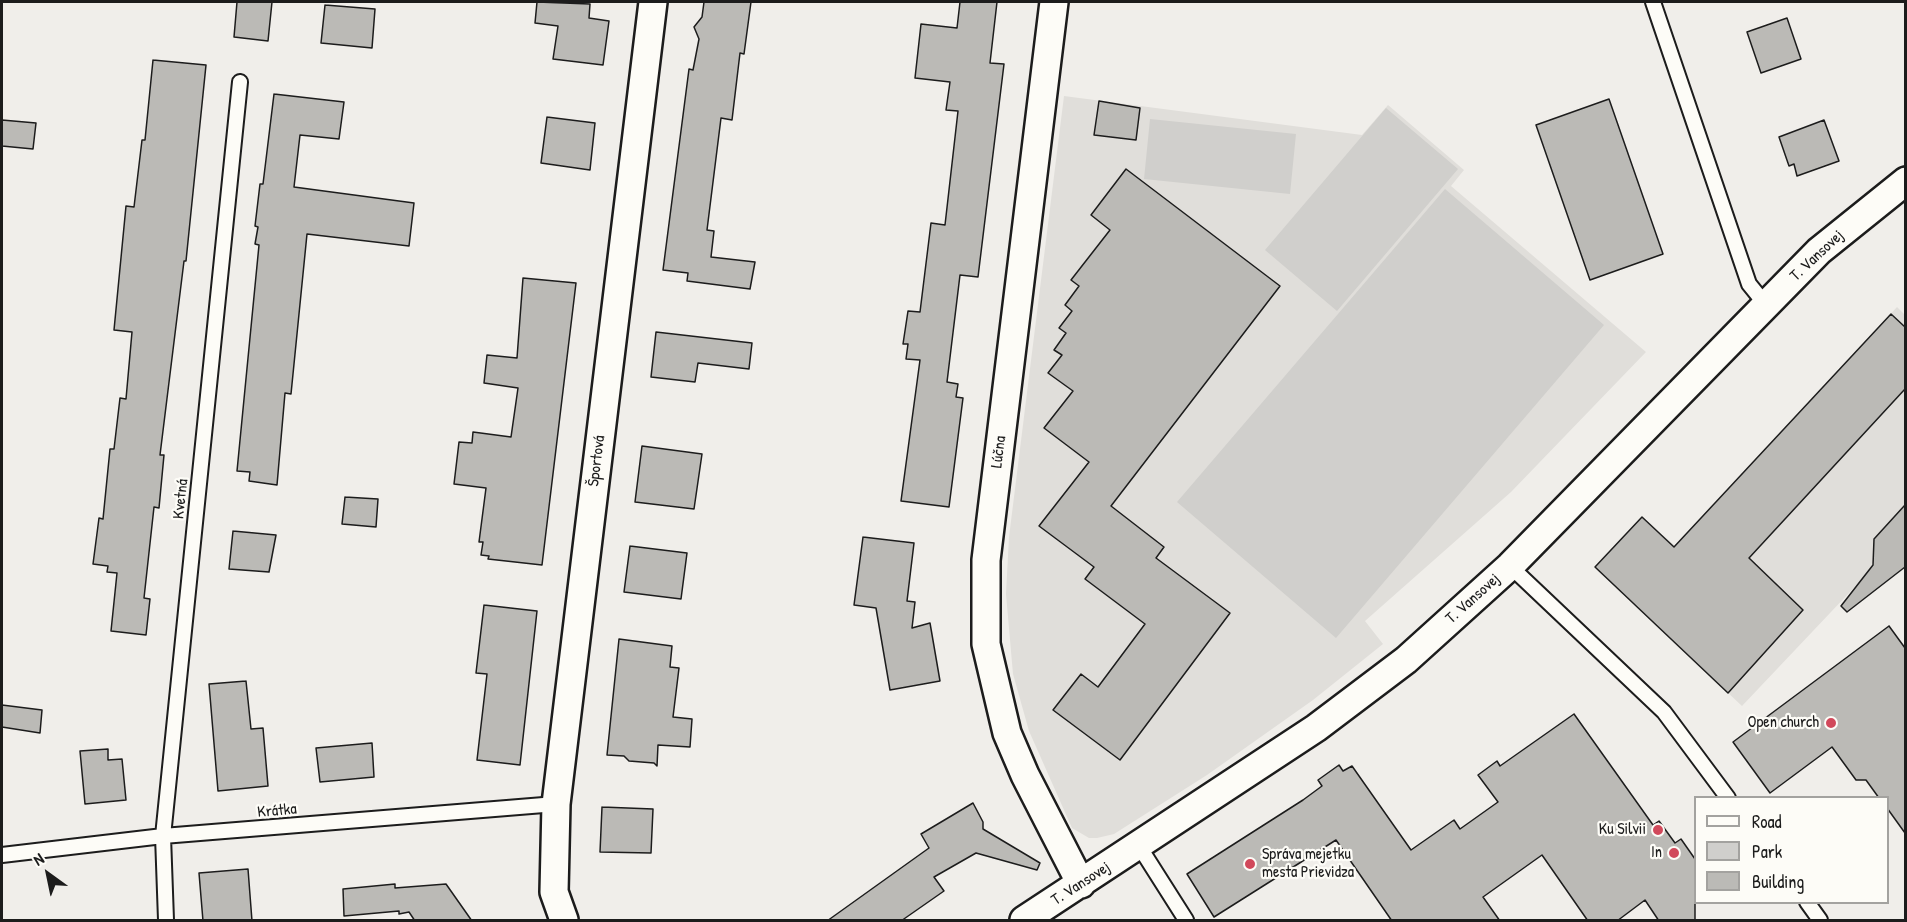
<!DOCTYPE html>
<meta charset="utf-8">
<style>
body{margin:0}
#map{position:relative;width:1907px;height:922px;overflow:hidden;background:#f0eeea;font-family:"Patrick Hand",sans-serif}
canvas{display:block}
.frame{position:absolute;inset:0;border:3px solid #1c1c1c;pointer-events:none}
.legend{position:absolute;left:1694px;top:796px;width:195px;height:108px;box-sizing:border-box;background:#fdfcf7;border:2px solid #a3a29f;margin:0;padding:8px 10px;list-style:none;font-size:18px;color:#1c1c1c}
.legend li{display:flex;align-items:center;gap:12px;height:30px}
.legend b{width:30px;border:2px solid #a3a29f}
.north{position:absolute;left:18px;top:844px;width:60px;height:60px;-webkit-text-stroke:4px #fdfcf7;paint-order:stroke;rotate:327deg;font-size:16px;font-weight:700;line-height:24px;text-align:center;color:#1c1c1c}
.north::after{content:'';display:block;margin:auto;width:21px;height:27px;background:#1c1c1c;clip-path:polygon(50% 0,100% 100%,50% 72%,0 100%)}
</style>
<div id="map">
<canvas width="1907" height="922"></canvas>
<div class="frame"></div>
<ul class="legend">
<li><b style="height:8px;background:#fdfcf7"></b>Road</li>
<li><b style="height:16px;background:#d0cfcc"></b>Park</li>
<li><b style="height:16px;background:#bbbab6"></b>Building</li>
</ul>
<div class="north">N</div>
</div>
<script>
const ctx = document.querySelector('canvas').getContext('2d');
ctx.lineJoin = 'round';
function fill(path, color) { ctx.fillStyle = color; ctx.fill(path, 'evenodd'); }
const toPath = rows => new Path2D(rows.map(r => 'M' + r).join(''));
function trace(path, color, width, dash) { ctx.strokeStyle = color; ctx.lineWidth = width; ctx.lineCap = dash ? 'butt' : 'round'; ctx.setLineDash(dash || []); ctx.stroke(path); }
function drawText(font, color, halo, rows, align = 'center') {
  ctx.font = font + ' "Patrick Hand",sans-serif'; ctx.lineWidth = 4.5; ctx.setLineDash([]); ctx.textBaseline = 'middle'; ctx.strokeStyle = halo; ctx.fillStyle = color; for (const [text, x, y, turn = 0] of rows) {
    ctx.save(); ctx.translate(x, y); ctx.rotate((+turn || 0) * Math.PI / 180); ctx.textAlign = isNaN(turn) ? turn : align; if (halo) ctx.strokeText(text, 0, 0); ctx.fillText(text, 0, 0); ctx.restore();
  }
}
const built = toPath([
 [1064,96,1362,135,1388,105,1464,170,1451,186,1646,352,1511,492,1365,621,1383,644,1313,700,1207,775,1114,834,1097,838,1089,838,1072,828,1029,731,1013,674,1006,594,1009,537],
 [1897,307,1905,315,1905,506,1866,575,1742,706,1595,568,1642,517,1675,546]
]);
const green = toPath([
 [1386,108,1458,169,1337,311,1265,250],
 [1150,119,1296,134,1290,194,1144,179],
 [1445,189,1604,325,1336,638,1177,502]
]);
const building = toPath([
 [237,2,272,2,268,41,234,37,237,2],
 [537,2,590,4,589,18,609,21,603,65,553,59,558,26,535,23,537,2],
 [704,2,751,2,744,54,740,53,732,120,721,118,707,230,714,231,711,257,755,262,750,289,687,281,688,273,663,270,689,69,693,70,699,39,694,27,702,17,704,2],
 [960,2,997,2,990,63,1004,64,978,277,960,275,947,382,958,384,956,397,963,398,949,507,901,501,920,360,906,359,908,344,903,344,908,311,920,312,931,223,945,225,958,111,946,110,950,82,915,78,921,24,957,28,960,2],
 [325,5,375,9,372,48,321,43,325,5],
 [1787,18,1801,59,1761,73,1747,32,1787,18],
 [153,60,206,65,186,261,184,261,160,455,164,455,159,508,154,507,144,598,150,599,146,635,111,631,117,573,107,572,108,566,93,564,99,518,103,519,110,449,114,449,120,398,126,399,132,332,114,330,126,206,134,207,142,140,145,140,153,60],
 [274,94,344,102,339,139,300,135,294,187,414,203,409,246,307,234,291,394,285,393,277,485,249,481,250,472,237,471,259,245,255,244,258,227,255,226,260,184,263,184,274,94],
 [1609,99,1663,254,1590,280,1536,125,1609,99],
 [1099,101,1140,108,1136,140,1094,135,1099,101],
 [547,117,595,123,590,170,541,163,547,117],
 [2,120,36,123,33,149,2,146,2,120],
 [1824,120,1839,161,1797,176,1794,164,1789,166,1779,137,1824,120],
 [1126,169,1280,286,1111,506,1164,547,1156,558,1230,613,1120,760,1053,710,1081,674,1098,687,1145,624,1085,579,1094,567,1039,526,1089,462,1044,428,1073,391,1048,373,1062,355,1054,350,1066,333,1059,328,1072,311,1065,305,1079,286,1071,280,1110,230,1091,215,1126,169],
 [523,278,576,283,542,565,488,559,489,556,481,555,483,542,479,542,486,488,454,484,459,442,472,443,473,432,511,437,518,388,484,383,487,355,517,358,523,278],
 [1891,314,1905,327,1905,389,1749,558,1803,610,1728,693,1595,567,1642,517,1674,547,1891,314],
 [656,332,752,343,749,369,698,363,695,382,651,377,656,332],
 [642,446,702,454,694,509,635,502,642,446],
 [345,497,378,499,376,527,342,524,345,497],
 [1905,505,1905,567,1847,612,1841,606,1873,565,1874,539,1905,505],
 [233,531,276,535,269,572,229,569,233,531],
 [863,537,914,543,907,601,915,602,912,628,930,623,940,681,890,690,876,608,854,605,863,537],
 [630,546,687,553,681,599,624,592,630,546],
 [484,605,537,611,520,765,477,760,487,674,476,673,484,605],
 [1889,626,1905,648,1905,833,1887,808,1887,798,1879,798,1866,780,1856,780,1832,747,1770,793,1733,742,1889,626],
 [619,639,672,646,670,667,679,668,673,717,692,719,690,747,658,745,657,766,654,763,629,761,624,756,607,755,619,639],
 [246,681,251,729,263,728,268,786,218,791,209,684,246,681],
 [2,705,42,710,40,733,2,727,2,705],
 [1574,714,1653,825,1659,821,1675,843,1681,839,1695,859,1695,921,1659,921,1645,900,1617,921,1588,921,1542,855,1483,897,1500,921,1392,921,1336,840,1214,917,1187,874,1303,800,1322,786,1318,780,1339,765,1343,771,1352,766,1411,850,1454,820,1460,829,1498,802,1478,775,1497,761,1500,766,1574,714],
 [372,743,374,777,320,782,316,748,372,743],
 [108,749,108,760,122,759,126,800,85,804,80,751,108,749],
 [973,803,983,822,983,829,1040,863,1037,870,976,853,934,877,944,891,901,921,827,921,929,848,921,834,973,803],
 [602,807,653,809,651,853,600,852,602,807],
 [248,869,252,921,203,921,199,873,248,869],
 [395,884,395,888,446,884,472,921,415,921,409,912,399,914,399,911,344,916,343,889,395,884]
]);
const lane = toPath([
 [1653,2,1749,284,1766,305],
 [1510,566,1664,712,1728,798],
 [1139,846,1186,920],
 [2,855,163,836,556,804],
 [1807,902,1820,920],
 [166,920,163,836,240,82]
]);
const street = toPath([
 [1054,2,986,560,986,644,1007,733,1025,775,1081,884],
 [564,920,554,892,556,804,653,2],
 [1024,920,1316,728,1406,660,1510,566,1819,251,1906,181]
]);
const markers = [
 [1831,723,6,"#d1495b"],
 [1658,830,6,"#d1495b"],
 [1674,853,6,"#d1495b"],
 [1250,864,6,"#d1495b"]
];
const streetNames = [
 ["T. Vansovej",1817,256,-43],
 ["Lúčna",999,452,-83],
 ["Športová",597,461,-83],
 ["Kvetná",181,499,-84],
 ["T. Vansovej",1473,599,-42],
 ["Krátka",277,811,-5],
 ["T. Vansovej",1081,884,-33]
];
const poiNames = [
 ["Open church",1819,723],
 ["Ku Silvii",1646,830],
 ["In",1662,853],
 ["Správa mejetku",1262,855,"left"],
 ["mesta Prievidza",1262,873,"left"]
];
fill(built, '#e0deda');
fill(green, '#d0cfcc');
fill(building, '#bbbab6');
trace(building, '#1c1c1c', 1.5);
trace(lane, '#1c1c1c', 18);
trace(street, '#1c1c1c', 32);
trace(lane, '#fdfcf7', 14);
trace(street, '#fdfcf7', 27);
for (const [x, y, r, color] of markers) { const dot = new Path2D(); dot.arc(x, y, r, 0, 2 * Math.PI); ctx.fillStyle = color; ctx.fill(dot); trace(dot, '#fdfcf7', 2); }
drawText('16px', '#1c1c1c', '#fdfcf7', streetNames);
drawText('16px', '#1c1c1c', '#fdfcf7', poiNames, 'right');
</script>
